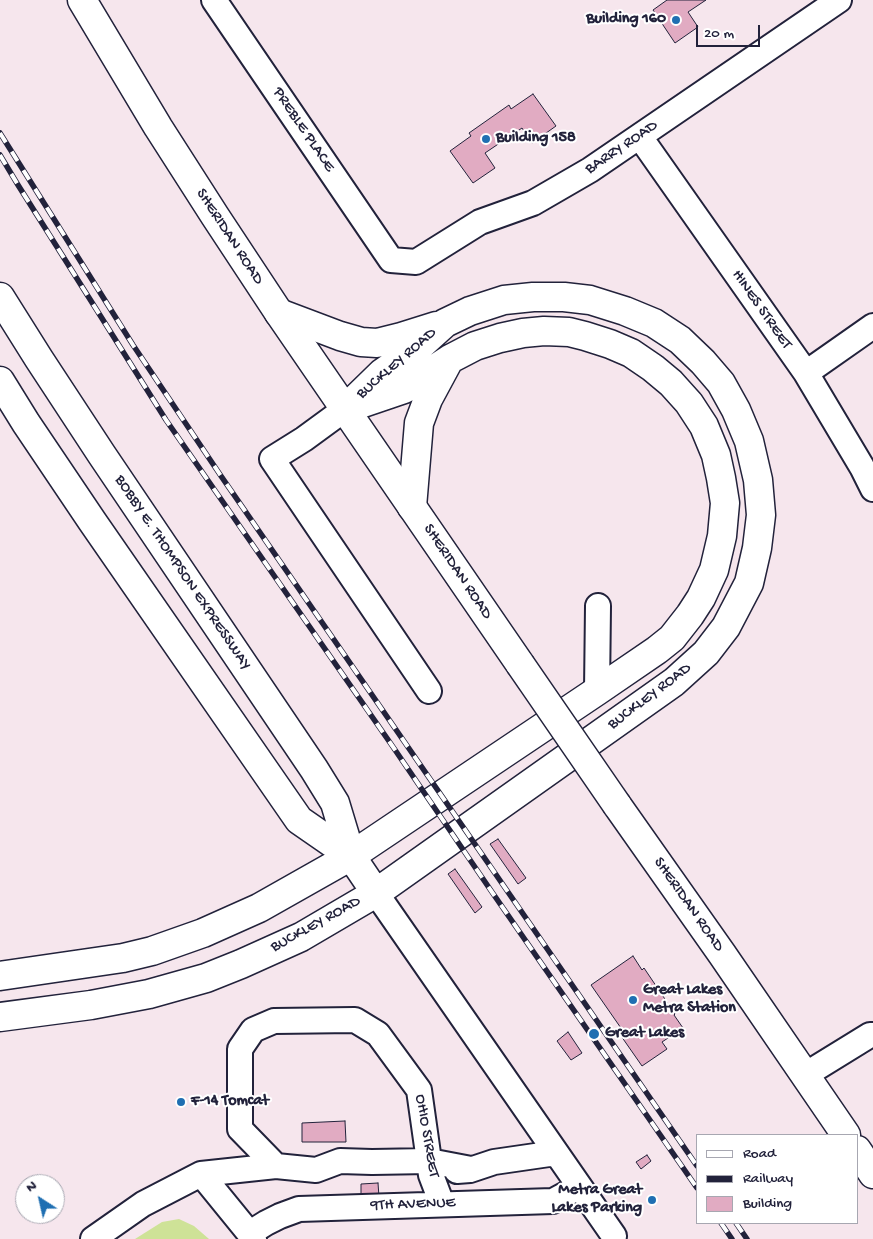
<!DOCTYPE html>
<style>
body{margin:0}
#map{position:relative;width:873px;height:1239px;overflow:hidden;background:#f6e6ed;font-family:"Gochi Hand",sans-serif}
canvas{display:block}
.legend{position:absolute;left:696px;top:1134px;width:162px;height:90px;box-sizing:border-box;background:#fff;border:1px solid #a7a7b1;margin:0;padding:6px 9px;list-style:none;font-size:15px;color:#22223b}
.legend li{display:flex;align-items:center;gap:10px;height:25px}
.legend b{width:25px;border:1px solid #a7a7b1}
.north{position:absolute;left:15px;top:1174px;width:50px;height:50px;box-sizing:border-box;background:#fff;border:1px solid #a7a7b1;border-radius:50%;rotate:325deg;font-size:14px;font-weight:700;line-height:20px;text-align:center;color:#22223b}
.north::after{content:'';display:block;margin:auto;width:18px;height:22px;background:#1f6fb2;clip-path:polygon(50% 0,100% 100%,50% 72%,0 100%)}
.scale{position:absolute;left:696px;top:25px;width:64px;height:22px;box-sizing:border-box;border:2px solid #22223b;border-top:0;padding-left:6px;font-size:15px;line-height:18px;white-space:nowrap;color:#22223b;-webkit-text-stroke:4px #fff;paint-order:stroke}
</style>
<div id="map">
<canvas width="873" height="1239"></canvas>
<ul class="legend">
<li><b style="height:6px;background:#fff"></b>Road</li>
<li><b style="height:6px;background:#22223b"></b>Railway</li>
<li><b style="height:14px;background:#e1abc2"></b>Building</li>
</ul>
<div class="north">N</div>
<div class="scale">20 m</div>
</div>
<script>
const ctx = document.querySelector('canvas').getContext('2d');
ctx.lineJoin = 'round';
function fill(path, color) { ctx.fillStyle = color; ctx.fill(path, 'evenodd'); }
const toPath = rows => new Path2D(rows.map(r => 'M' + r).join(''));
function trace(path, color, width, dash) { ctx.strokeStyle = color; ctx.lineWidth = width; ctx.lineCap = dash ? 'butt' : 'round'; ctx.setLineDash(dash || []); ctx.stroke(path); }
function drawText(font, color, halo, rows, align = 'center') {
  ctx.font = font + ' "Gochi Hand",sans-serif'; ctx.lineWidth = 4; ctx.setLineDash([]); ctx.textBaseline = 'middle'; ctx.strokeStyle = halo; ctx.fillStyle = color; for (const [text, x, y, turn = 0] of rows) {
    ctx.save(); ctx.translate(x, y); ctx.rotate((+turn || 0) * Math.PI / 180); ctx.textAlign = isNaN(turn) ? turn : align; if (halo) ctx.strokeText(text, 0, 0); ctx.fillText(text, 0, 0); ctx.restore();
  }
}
const green = toPath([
 [179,1219,194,1226,209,1239,135,1239,162,1222]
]);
const building = toPath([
 [667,0,706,0,688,12,698,27,675,43,653,10,667,0],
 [533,94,556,126,532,143,522,128,485,153,495,168,473,183,450,151,471,136,469,133,509,105,511,109,533,94],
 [498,839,526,878,518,884,490,844,498,839],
 [455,869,482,907,475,913,448,874,455,869],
 [633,956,642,970,644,968,675,1014,674,1015,683,1028,662,1042,667,1049,642,1066,619,1033,623,1031,591,985,633,956],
 [568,1032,582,1053,571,1060,557,1041,568,1032],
 [345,1121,346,1142,302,1142,302,1123,345,1121],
 [647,1155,651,1161,641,1169,636,1162,647,1155],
 [378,1183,379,1197,361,1197,361,1184,378,1183]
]);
const minor = toPath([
 [214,0,391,260,416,262,480,222,533,203,590,170,839,0],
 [640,137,806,373,862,467,873,489],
 [806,373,873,326],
 [345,409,304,439,272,459,429,691],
 [597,691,598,606],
 [376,893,614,1236],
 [805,1075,870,1035,873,1035],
 [276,1166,240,1129,240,1049,253,1030,274,1021,355,1020,378,1034,419,1090,431,1175,442,1204],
 [457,1171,470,1170,494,1162,556,1153],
 [201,1174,254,1239],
 [250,1233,266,1223,280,1216,299,1209,553,1201,579,1187],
 [93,1239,143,1204,201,1174,276,1166,316,1170,340,1161,372,1162,429,1161,471,1169]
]);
const major = toPath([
 [82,0,158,127,215,216,279,313,520,664],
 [617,805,722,954,846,1135],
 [857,1150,873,1174]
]);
const highway = toPath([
 [0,297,39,359,102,455,314,769,335,803,351,856,376,893],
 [279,313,340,336,361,342,377,343,401,337,436,326],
 [0,381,26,423,92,521,299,820,351,856],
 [412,507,419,423,428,399,449,360],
 [0,976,123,958,152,951,203,933,259,908,351,856,597,691,657,650,672,638,690,615,701,598,714,570,722,536,725,503,721,478,716,455,704,426,689,403,671,383,653,368,631,353,610,344,585,336,569,332,544,331,523,333,500,338,475,346,450,359,404,389,354,406],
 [0,1017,91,1005,149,994,206,978,241,964,301,937,376,893,674,682,706,653,726,627,749,583,757,548,761,515,758,480,749,441,736,410,721,383,703,362,680,340,654,323,625,311,590,300,564,297,533,297,504,300,470,311,445,323,414,351,382,373,345,409]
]);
const rail = toPath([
 [0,133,133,345,221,476,697,1166],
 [0,155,18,185,166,420,391,744,494,895,697,1188],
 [721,1223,732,1239],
 [736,1223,747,1239]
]);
const majorBridge = toPath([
 [520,664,617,805]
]);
const markers = [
 [676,20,5,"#1f6fb2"],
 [486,139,5,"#1f6fb2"],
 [633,1000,5,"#1f6fb2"],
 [594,1034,6,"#1f6fb2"],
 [181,1102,5,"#1f6fb2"],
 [652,1200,5,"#1f6fb2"]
];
const poiNames = [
 ["Building 160",666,20,"right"],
 ["Building 158",496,139],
 ["Great Lakes",643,991],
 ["Metra Station",643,1009],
 ["Great Lakes",605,1034],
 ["F-14 Tomcat",191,1102],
 ["Metra Great",642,1191,"right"],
 ["Lakes Parking",642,1209,"right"]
];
const streetNames = [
 ["PREBLE PLACE",303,130,56],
 ["BARRY ROAD",622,148,-34],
 ["SHERIDAN ROAD",229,237,57],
 ["HINES STREET",761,310,55],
 ["BUCKLEY ROAD",397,364,-41],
 ["SHERIDAN ROAD",457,572,56],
 ["BOBBY E. THOMPSON EXPRESSWAY",182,573,56],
 ["BUCKLEY ROAD",650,697,-37],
 ["SHERIDAN ROAD",688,905,55],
 ["BUCKLEY ROAD",316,925,-29],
 ["OHIO STREET",426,1136,80],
 ["9TH AVENUE",413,1205,-2]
];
fill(green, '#cee297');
fill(building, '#e1abc2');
trace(building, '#22223b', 1);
trace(minor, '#22223b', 28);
trace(major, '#22223b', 31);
trace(highway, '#22223b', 31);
trace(minor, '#fff', 24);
trace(major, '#fff', 28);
trace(highway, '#fff', 28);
trace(rail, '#22223b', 5.5);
trace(rail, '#fff', 4, [11]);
trace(majorBridge, '#22223b', 31, []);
trace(majorBridge, '#fff', 28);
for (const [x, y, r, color] of markers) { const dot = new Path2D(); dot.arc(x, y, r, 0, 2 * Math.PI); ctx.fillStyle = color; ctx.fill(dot); trace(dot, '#fff', 2); }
drawText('bold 16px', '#22223b', '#fff', poiNames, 'left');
drawText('16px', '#22223b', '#fff', streetNames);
</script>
